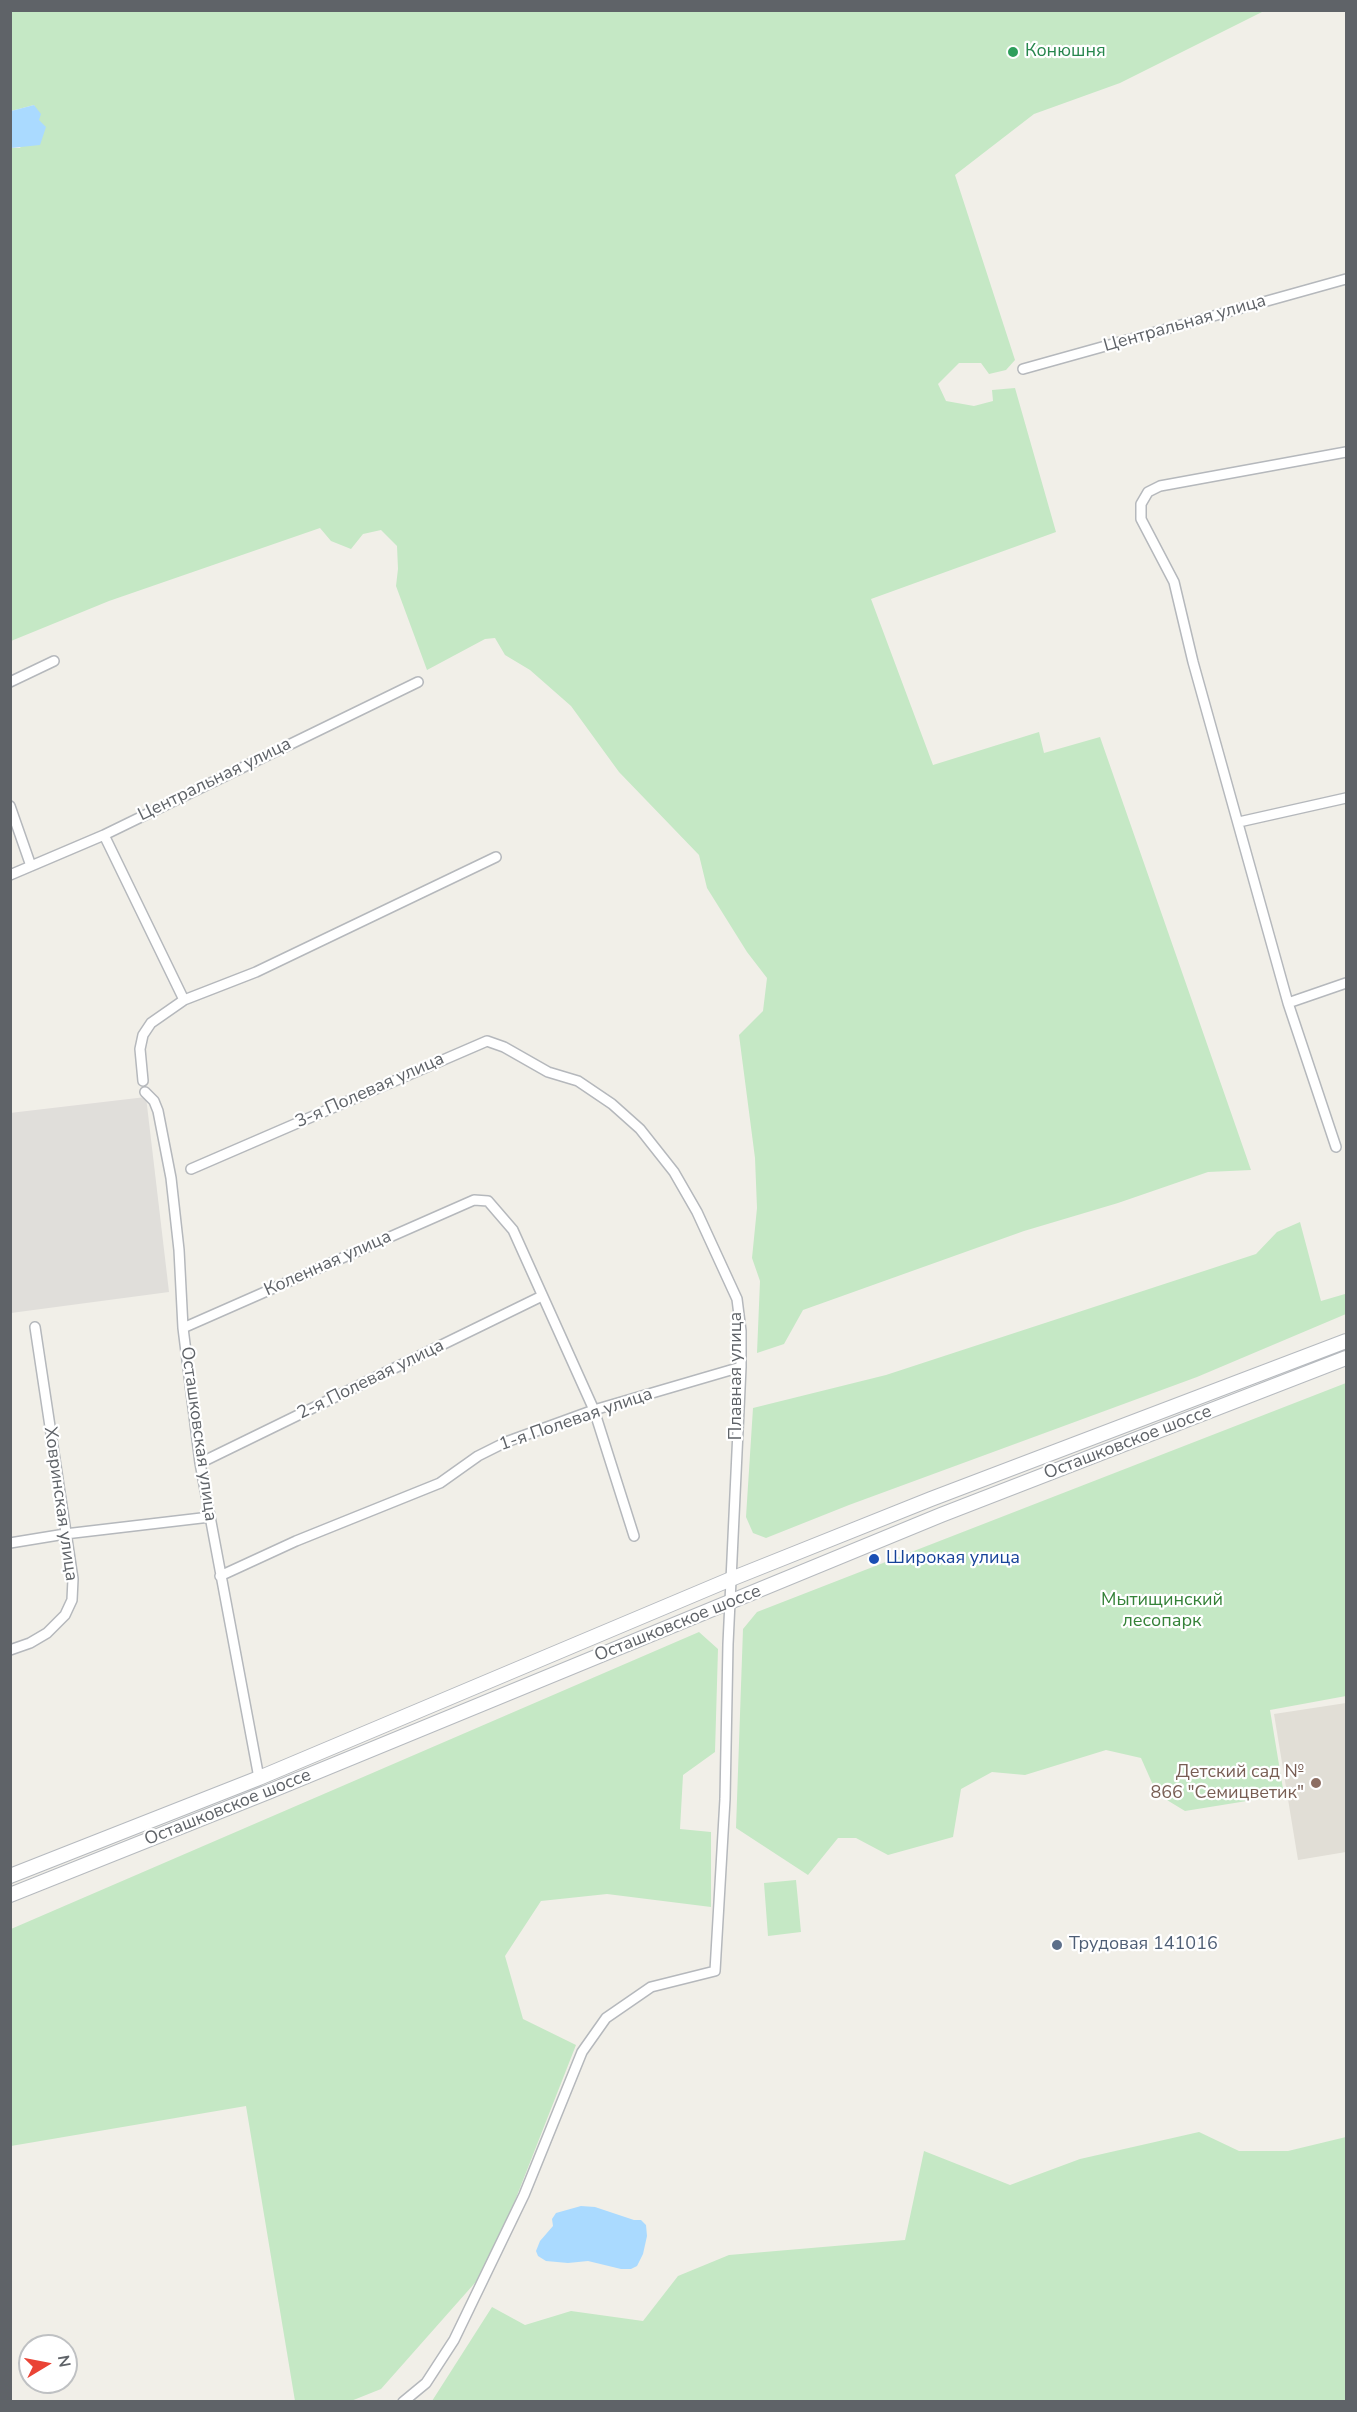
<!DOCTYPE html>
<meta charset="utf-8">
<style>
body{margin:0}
#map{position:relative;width:1357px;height:2412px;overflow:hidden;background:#f1efe8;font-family:"Nunito Sans",sans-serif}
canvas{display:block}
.frame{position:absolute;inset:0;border:12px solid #5f6368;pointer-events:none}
.north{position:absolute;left:18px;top:2334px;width:60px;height:60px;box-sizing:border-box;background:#fff;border:2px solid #bfc1c3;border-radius:50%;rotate:80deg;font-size:16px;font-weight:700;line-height:24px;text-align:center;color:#5f6368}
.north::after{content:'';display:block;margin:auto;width:21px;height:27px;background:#ea4335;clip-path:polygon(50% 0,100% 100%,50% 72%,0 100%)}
</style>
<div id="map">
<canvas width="1357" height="2412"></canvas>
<div class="frame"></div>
<div class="north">N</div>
</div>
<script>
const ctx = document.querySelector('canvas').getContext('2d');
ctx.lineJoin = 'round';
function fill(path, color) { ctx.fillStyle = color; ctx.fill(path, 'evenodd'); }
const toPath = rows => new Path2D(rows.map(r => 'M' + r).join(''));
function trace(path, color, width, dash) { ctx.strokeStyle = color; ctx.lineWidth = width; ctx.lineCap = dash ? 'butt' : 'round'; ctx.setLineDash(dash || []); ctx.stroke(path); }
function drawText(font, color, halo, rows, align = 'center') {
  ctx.font = font + ' "Nunito Sans",sans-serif'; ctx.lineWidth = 4.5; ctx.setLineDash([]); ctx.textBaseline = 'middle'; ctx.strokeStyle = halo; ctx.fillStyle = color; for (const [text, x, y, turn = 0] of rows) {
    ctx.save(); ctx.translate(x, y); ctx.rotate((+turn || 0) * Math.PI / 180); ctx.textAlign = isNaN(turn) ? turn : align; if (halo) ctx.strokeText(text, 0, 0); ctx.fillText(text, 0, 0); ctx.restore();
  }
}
const industrial = toPath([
 [146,1097,169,1292,11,1313,10,1113]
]);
const education = toPath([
 [1346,1703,1346,1852,1298,1860,1274,1714]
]);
const green = toPath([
 [10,11,1264,11,1120,83,1034,114,955,175,1015,360,1006,370,989,374,981,363,959,363,938,384,946,401,974,406,993,401,992,390,1015,388,1056,532,871,599,933,765,1039,732,1044,753,1100,737,1251,1170,1208,1172,1118,1203,1024,1231,803,1310,784,1344,757,1353,760,1281,752,1258,757,1208,755,1158,739,1035,763,1011,767,978,747,952,707,888,699,855,619,772,571,706,530,670,505,655,495,638,485,639,427,670,396,586,398,569,397,546,381,530,363,534,351,549,331,541,320,528,109,601,11,641,11,148,20,148,39,120,34,105,11,111],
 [1300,1222,1321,1301,1345,1294,1346,1314,1197,1377,849,1505,766,1538,753,1533,746,1517,753,1408,886,1375,1256,1254,1277,1232],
 [1346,1383,1346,1696,1270,1710,1284,1795,1185,1811,1157,1794,1141,1758,1106,1750,1025,1775,992,1772,961,1789,953,1837,888,1855,856,1838,838,1838,808,1875,736,1828,743,1629,757,1612],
 [699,1632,718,1649,715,1752,683,1775,680,1829,711,1832,711,1907,607,1894,541,1901,505,1956,523,2019,576,2045,489,2267,381,2389,351,2401,295,2401,246,2106,11,2146,11,1929],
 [796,1880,801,1932,768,1936,764,1883],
 [1199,2132,1239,2151,1288,2151,1346,2137,1346,2401,432,2401,492,2307,525,2325,571,2311,643,2321,678,2276,729,2255,905,2240,924,2151,1010,2185,1080,2159]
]);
const water = toPath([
 [34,105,41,114,39,120,46,127,40,145,11,148,11,111],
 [581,2206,595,2207,634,2220,641,2220,646,2225,647,2236,643,2254,637,2266,631,2269,621,2269,588,2261,568,2263,546,2261,538,2256,536,2251,540,2241,553,2226,552,2219,556,2213]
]);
const street = toPath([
 [1023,369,1346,279],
 [10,682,54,661],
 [10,806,31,866],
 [1239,822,1346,798],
 [104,835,184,1000,151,1023,143,1035,140,1049,143,1081],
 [10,875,104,835,418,682],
 [184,1000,256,972,496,857],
 [1288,1003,1346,983],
 [145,1092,154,1101,158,1111,171,1178,179,1250,183,1328,200,1463,259,1778],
 [1336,1147,1288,1003,1193,662,1174,582,1141,519,1141,504,1148,492,1160,486,1346,452],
 [191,1169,487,1041,504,1047,548,1072,578,1081,612,1104,640,1129,674,1172,697,1212,737,1299,741,1331,741,1367,728,1644,725,1799,715,1971,651,1987,606,2018,582,2052,524,2195,454,2340,426,2383,403,2402],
 [183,1328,474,1200,488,1201,513,1230,594,1410,634,1536],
 [200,1463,542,1296],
 [10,1543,65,1534,210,1517],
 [220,1576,296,1541,440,1483,478,1456,506,1442,594,1410,741,1367],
 [10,1650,30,1643,47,1633,65,1615,72,1600,73,1579,35,1327]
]);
const secondary = toPath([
 [10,1876,259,1778,731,1579,931,1499,1346,1341],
 [10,1895,268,1792,941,1515,1346,1358]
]);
const markers = [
 [1013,52,6,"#2e9e5b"],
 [874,1559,6,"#1a4fb4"],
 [1316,1783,6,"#8d6e63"],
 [1057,1945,6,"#5c6f8a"]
];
const leisureNames = [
 ["Конюшня",1025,52]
];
const streetNames = [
 ["Центральная улица",1185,324,-16],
 ["Центральная улица",215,780,-26],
 ["3-я Полевая улица",370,1091,-24],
 ["Коленная улица",328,1264,-24],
 ["Плавная улица",737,1376,-90],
 ["2-я Полевая улица",371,1380,-26],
 ["1-я Полевая улица",576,1420,-19],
 ["Осташковская улица",198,1434,82],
 ["Осташковское шоссе",1128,1443,-21],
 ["Ховринская улица",60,1504,82],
 ["Осташковское шоссе",678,1624,-22],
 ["Осташковское шоссе",228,1808,-22]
];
const transitNames = [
 ["Широкая улица",886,1559]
];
const parkNames = [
 ["Мытищинский",1162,1601],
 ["лесопарк",1162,1622]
];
const educationNames = [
 ["Детский сад №",1304,1773],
 ["866 \"Семицветик\"",1304,1794]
];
const serviceNames = [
 ["Трудовая 141016",1069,1945]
];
fill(industrial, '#e0deda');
fill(education, '#e1ded6');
fill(green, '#c5e8c5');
fill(water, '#aadaff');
trace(street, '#b5b8bc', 12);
trace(secondary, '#b6babf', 16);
trace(street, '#fff', 9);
trace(secondary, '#fff', 14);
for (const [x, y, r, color] of markers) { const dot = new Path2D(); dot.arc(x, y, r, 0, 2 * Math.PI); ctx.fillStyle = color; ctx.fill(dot); trace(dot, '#fff', 2); }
drawText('18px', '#27864d', '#fff', leisureNames, 'left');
drawText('18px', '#5f6368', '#fff', streetNames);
drawText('18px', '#164399', '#fff', transitNames, 'left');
drawText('18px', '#348238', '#fff', parkNames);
drawText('18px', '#785e54', '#fff', educationNames, 'right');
drawText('18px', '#4e5e75', '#fff', serviceNames, 'left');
</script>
